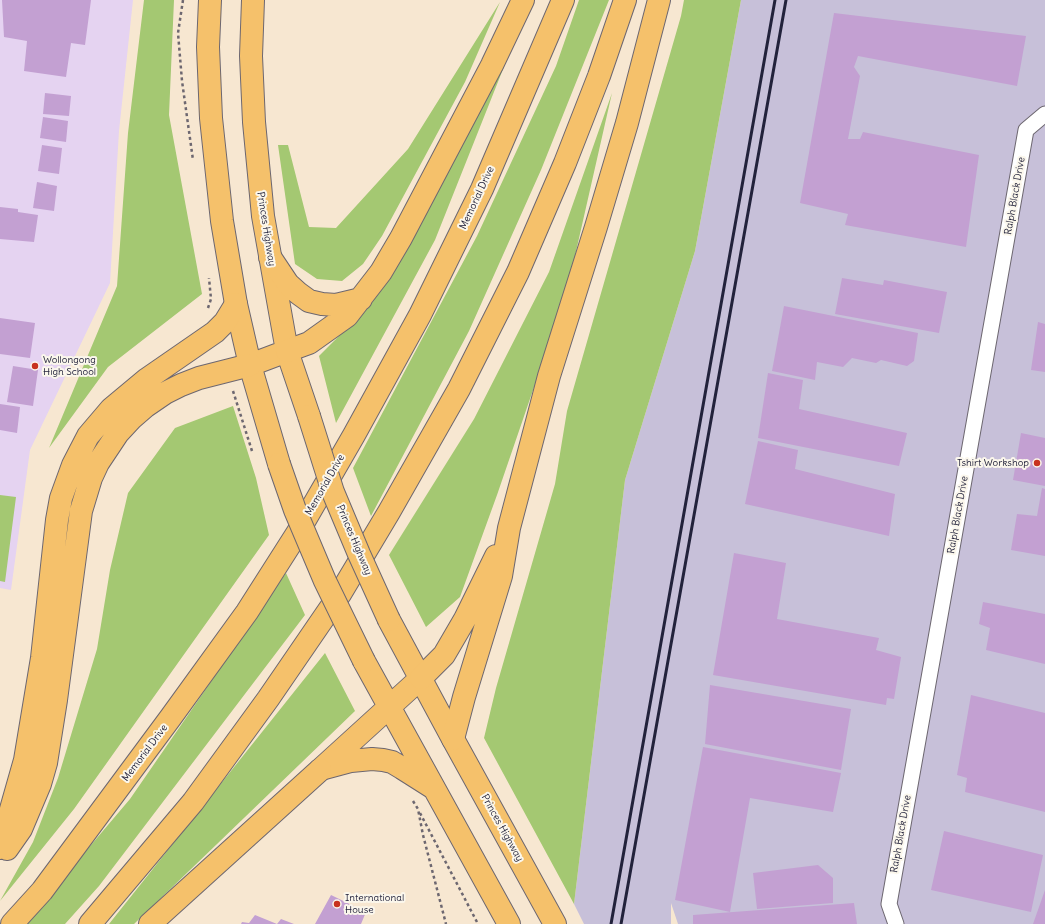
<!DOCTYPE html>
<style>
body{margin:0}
canvas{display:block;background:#f7e7d1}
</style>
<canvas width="1045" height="924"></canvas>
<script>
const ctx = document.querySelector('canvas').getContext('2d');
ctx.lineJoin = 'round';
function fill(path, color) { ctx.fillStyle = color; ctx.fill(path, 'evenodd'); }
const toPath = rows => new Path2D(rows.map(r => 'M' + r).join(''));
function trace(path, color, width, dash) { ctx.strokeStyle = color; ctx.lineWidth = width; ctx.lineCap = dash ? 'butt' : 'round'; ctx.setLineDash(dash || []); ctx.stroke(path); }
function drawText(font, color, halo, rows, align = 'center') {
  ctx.font = font + ' Delius,sans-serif'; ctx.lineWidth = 4; ctx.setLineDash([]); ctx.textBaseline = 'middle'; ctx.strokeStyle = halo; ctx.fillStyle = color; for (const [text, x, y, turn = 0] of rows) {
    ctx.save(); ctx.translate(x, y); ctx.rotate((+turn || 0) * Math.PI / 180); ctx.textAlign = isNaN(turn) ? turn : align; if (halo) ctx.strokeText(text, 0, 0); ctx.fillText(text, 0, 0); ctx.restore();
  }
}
const built = toPath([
 [0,0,133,0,119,131,110,283,30,450,11,590,0,588]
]);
const industrial = toPath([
 [741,0,1045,0,1045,924,678,924,671,903,671,924,584,924,574,904,625,480,695,251]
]);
const green = toPath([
 [144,0,174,0,169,115,202,294,108,367,49,448,117,286,128,133],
 [579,0,609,0,541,170,469,331,371,516,353,468,477,236,556,66],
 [684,0,741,0,695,251,625,480,574,904,484,738,496,688,555,484,567,411,681,16],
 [500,2,465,82,382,236,363,264,342,281,317,279,295,264,278,145,288,145,309,227,336,228,408,149],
 [523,19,435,240,336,423,319,356,370,305,424,213],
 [612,93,567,291,497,495,460,597,426,627,389,555,474,419,549,272],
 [233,406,256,478,269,535,74,809,0,901,33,842,58,778,97,649,110,570,128,493,175,428],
 [0,495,16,497,5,582,0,581],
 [286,573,305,615,99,886,65,924,24,924,130,799],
 [325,653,355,711,134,924,109,924]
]);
const building = toPath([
 [2,0,91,0,85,45,71,43,66,77,24,71,27,41,4,37],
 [834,13,1026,36,1017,86,858,56,854,67,860,76,848,139,860,139,863,132,979,155,966,247,845,225,848,214,800,203],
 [45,93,71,96,69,116,43,114],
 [43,117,68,121,66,142,40,138],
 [42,145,62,148,59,174,38,171],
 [37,182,57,186,54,211,33,208],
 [0,207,18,209,18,212,38,215,34,242,0,239],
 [842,278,883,285,884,280,947,292,939,333,835,314],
 [784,306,918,333,914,361,907,366,881,360,876,363,852,358,843,367,817,362,815,380,772,371],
 [0,318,35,323,30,358,0,354],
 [1038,322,1045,324,1045,372,1031,370],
 [13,366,38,370,33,406,7,402],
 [768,373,803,380,799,409,907,433,899,466,758,438],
 [0,404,20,407,17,433,0,430],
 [1021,433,1045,438,1045,486,1013,480],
 [758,441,798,450,795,469,895,494,889,536,745,504],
 [1042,488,1045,489,1045,556,1011,550,1017,514,1037,516],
 [734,553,786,563,777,619,879,638,876,650,901,657,894,699,887,698,886,705,713,675],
 [983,602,1045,614,1045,664,986,650,990,628,979,624],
 [710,685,851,709,841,770,705,744],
 [971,695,1045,713,1045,812,965,792,967,778,957,775],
 [703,747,841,773,833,812,750,798,730,912,675,900],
 [944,831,1043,855,1031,912,931,890],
 [818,865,833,878,833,903,757,909,753,873],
 [1045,890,1045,924,1033,924],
 [331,895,366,912,361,924,315,924],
 [854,903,857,924,693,924,693,915],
 [255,915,277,924,281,919,294,924,241,924,242,922,249,923]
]);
const path = toPath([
 [183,0,178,33,182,81,193,160],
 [208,308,211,299,209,278],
 [233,391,252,451],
 [413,801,418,809,423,835,446,924],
 [420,813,478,924]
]);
const street = toPath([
 [896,924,889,904,1026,130,1045,114]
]);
const primary = toPath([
 [210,0,208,47,211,118,222,221,236,304,250,365,279,464],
 [253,0,251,56,254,122,263,216,287,351,309,416],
 [250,365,287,351],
 [389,620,453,739,555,924],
 [364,661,509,924],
 [325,768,351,761,372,759,383,760,392,762,402,768,432,787],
 [320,770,421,678]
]);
const highway = toPath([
 [270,257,288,284,298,293,309,301,322,304,336,305,361,299],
 [287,351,309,343,347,316,381,272,401,238,492,65,523,0],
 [421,678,444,655,465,619,496,556],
 [453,739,464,697,501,576,509,528,549,376,596,227,627,123,659,0],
 [0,848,25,760,42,658,57,520,61,498,73,465,88,436,111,409,147,379,215,332,225,322,236,304],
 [7,849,21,829,40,784,46,763,56,700,81,511,91,478,98,463,118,433,131,419,146,406,165,393,181,385,199,378,250,365],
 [12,924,42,891,171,717,247,612,298,532,354,435,420,315,482,189,563,0],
 [90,924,193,802,268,699,340,594,389,512,459,389,518,272,565,163,599,76,625,0],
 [150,924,320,770]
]);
const rail = toPath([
 [611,924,775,0],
 [621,924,786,0]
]);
const primaryBridge = toPath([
 [309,416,333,492,359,554,389,620],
 [279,464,295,510,325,581,364,661]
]);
const markers = [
 [35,366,4,"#c8321e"],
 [1037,463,4,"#c8321e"],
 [337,904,4,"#c8321e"]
];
const streetNames = [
 ["Ralph Black Drive",1015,196,-80],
 ["Memorial Drive",477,198,-65],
 ["Princes Highway",266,229,81],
 ["Memorial Drive",325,485,-60],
 ["Ralph Black Drive",958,515,-80],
 ["Princes Highway",354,540,67],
 ["Memorial Drive",145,753,-53],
 ["Princes Highway",502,828,61],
 ["Ralph Black Drive",901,834,-80]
];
const poiNames = [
 ["Wollongong",43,360],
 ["High School",43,372],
 ["Tshirt Workshop",1029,463,"right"],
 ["International",345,898],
 ["House",345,910]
];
fill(built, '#e5d3f1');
fill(industrial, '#c7c0d9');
fill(green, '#a4c872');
fill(building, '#c3a0d2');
trace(street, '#6d6770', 17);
trace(primary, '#6d6770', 24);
trace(highway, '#6d6770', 24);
trace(path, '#6d6770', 2.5, [3, 3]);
trace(street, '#fff', 15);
trace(primary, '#f5c16b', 22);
trace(highway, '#f5c16b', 22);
trace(rail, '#22223b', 3);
trace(primaryBridge, '#6d6770', 24, []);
trace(primaryBridge, '#f5c16b', 22);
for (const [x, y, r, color] of markers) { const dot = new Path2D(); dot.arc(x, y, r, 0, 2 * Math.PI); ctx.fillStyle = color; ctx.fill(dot); trace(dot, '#fbf7ec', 1.5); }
drawText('10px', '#22223b', '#fbf7ec', streetNames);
drawText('10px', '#22223b', '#fbf7ec', poiNames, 'left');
</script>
